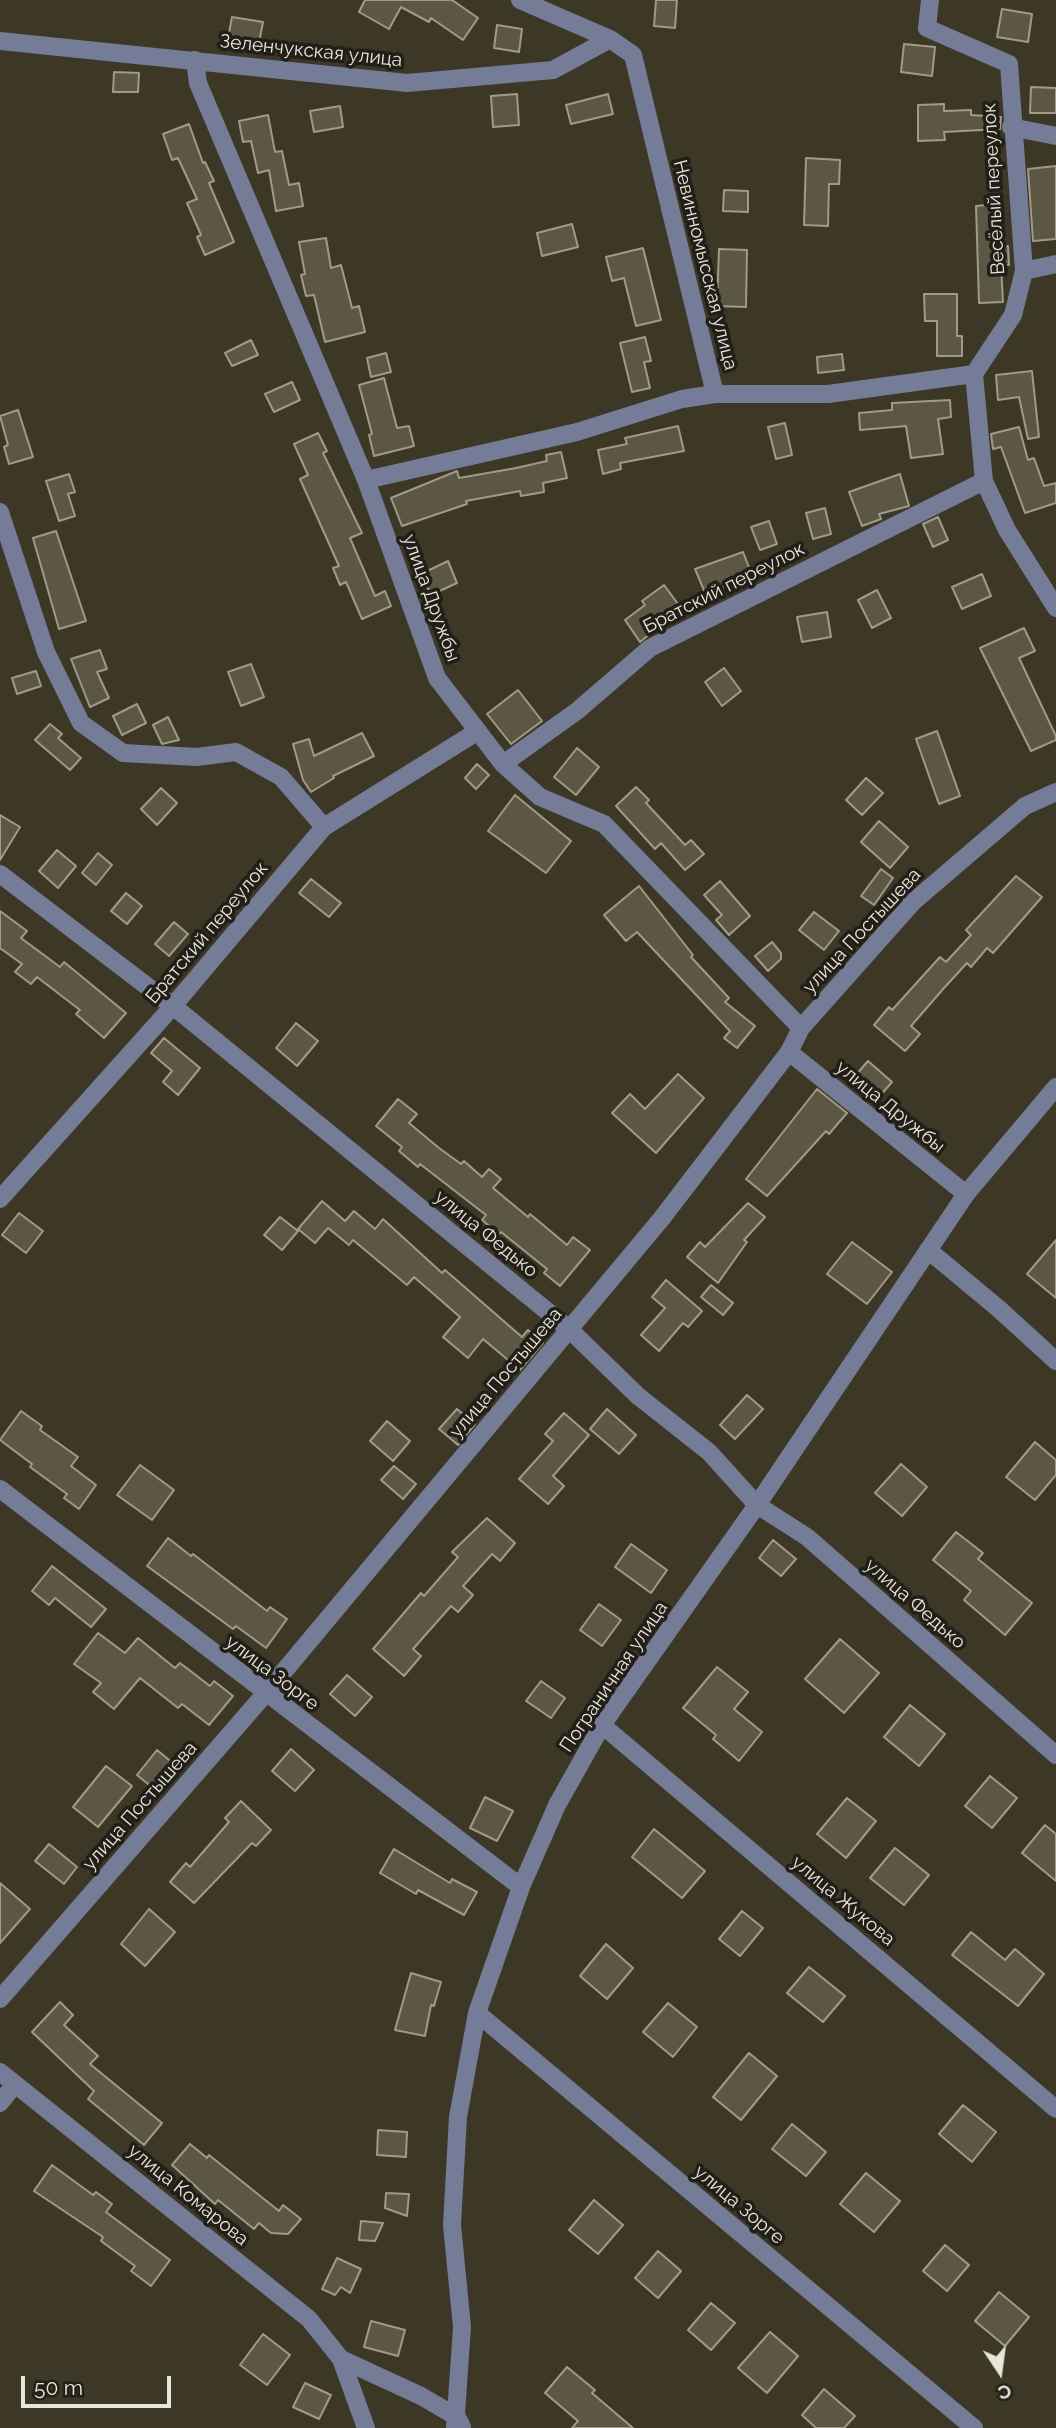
<!DOCTYPE html>
<meta charset="utf-8">
<style>
body{margin:0}
#map{position:relative;width:1056px;height:2428px;overflow:hidden;background:#3c3825;font-family:Raleway,sans-serif}
canvas{display:block}
.north{position:absolute;left:965px;top:2337px;width:70px;height:70px;-webkit-text-stroke:5px #211f17;paint-order:stroke;rotate:167deg;font-size:19px;font-weight:700;line-height:28px;text-align:center;color:#e8e6db}
.north::after{content:'';display:block;margin:auto;width:24px;height:32px;background:#e8e6db;clip-path:polygon(50% 0,100% 100%,50% 72%,0 100%)}
.scale{position:absolute;left:21px;top:2376px;width:150px;height:32px;box-sizing:border-box;border:4px solid #e8e6db;border-top:0;padding-left:9px;font-size:21px;line-height:24px;white-space:nowrap;color:#e8e6db;-webkit-text-stroke:5px #211f17;paint-order:stroke}
</style>
<div id="map">
<canvas width="1056" height="2428"></canvas>
<div class="north">С</div>
<div class="scale">50 m</div>
</div>
<script>
const ctx = document.querySelector('canvas').getContext('2d');
ctx.lineJoin = 'round';
function fill(path, color) { ctx.fillStyle = color; ctx.fill(path, 'evenodd'); }
const toPath = rows => new Path2D(rows.map(r => 'M' + r).join(''));
function trace(path, color, width, dash) { ctx.strokeStyle = color; ctx.lineWidth = width; ctx.lineCap = dash ? 'butt' : 'round'; ctx.setLineDash(dash || []); ctx.stroke(path); }
function drawText(font, color, halo, rows, align = 'center') {
  ctx.font = font + ' Raleway,sans-serif'; ctx.lineWidth = 7; ctx.setLineDash([]); ctx.textBaseline = 'middle'; ctx.strokeStyle = halo; ctx.fillStyle = color; for (const [text, x, y, turn = 0] of rows) {
    ctx.save(); ctx.translate(x, y); ctx.rotate((+turn || 0) * Math.PI / 180); ctx.textAlign = isNaN(turn) ? turn : align; if (halo) ctx.strokeText(text, 0, 0); ctx.fillText(text, 0, 0); ctx.restore();
  }
}
const building = toPath([
 [365,0,452,0,478,18,463,40,431,18,429,22,401,7,389,29,359,12,365,0],
 [656,0,677,0,675,28,654,26,656,0],
 [1002,9,1032,14,1028,42,997,37,1002,9],
 [232,17,263,22,259,43,228,38,232,17],
 [497,25,522,29,519,52,494,48,497,25],
 [904,44,935,47,932,76,901,72,904,44],
 [114,72,139,73,138,92,113,92,114,72],
 [1031,87,1056,88,1056,113,1030,113,1031,87],
 [517,94,519,125,493,127,491,96,517,94],
 [608,94,613,114,571,124,566,105,608,94],
 [944,104,944,111,971,110,971,115,1001,117,1000,129,944,132,945,140,918,141,918,105,944,104],
 [340,106,343,127,314,132,310,111,340,106],
 [268,115,275,152,282,151,289,185,299,183,303,206,276,211,269,170,258,173,251,141,243,142,239,121,268,115],
 [189,124,203,163,205,162,214,181,209,183,234,242,205,255,197,237,201,235,187,203,197,199,178,158,172,160,163,134,189,124],
 [806,158,840,160,839,184,829,184,828,226,804,225,806,158],
 [1056,166,1056,239,1033,241,1028,169,1056,166],
 [724,190,748,191,748,212,723,211,724,190],
 [998,204,1001,247,1008,246,1009,265,1001,265,1003,302,979,303,976,206,998,204],
 [572,224,578,247,542,256,537,233,572,224],
 [326,238,331,268,341,265,352,308,359,306,365,332,325,342,314,295,306,296,301,275,305,274,299,242,326,238],
 [643,248,661,320,636,326,624,278,612,281,606,257,643,248],
 [719,249,747,250,746,307,717,306,719,249],
 [924,294,957,294,957,336,962,336,962,356,937,356,937,321,925,321,924,294],
 [645,337,651,361,644,362,650,388,632,392,620,343,645,337],
 [251,340,258,355,232,366,225,353,251,340],
 [386,353,391,372,371,377,367,358,386,353],
 [842,354,844,370,818,373,817,357,842,354],
 [1032,371,1039,437,1028,439,1019,397,998,400,996,375,1032,371],
 [384,378,397,428,409,426,414,446,374,456,369,435,372,434,359,385,384,378],
 [292,382,300,400,274,412,265,394,292,382],
 [950,400,951,417,938,419,943,454,911,458,906,426,860,430,859,413,892,410,892,403,950,400],
 [18,410,33,457,9,464,4,447,8,445,0,416,18,410],
 [785,423,792,455,776,459,768,427,785,423],
 [678,426,684,451,620,463,621,469,603,474,598,450,627,444,625,438,678,426],
 [1019,427,1028,460,1034,458,1044,486,1056,483,1056,503,1025,513,1001,447,993,449,991,434,1019,427],
 [318,433,327,451,323,453,362,533,350,538,375,596,385,591,391,606,362,619,346,582,340,585,333,568,339,566,300,479,308,475,294,444,318,433],
 [561,452,567,478,543,483,544,492,521,496,520,491,466,501,467,504,402,526,391,498,457,471,459,478,516,468,547,461,546,455,561,452],
 [69,474,75,492,68,494,75,516,59,521,46,481,69,474],
 [900,474,909,506,879,514,881,519,862,526,849,492,900,474],
 [825,508,831,534,813,539,806,513,825,508],
 [938,517,948,540,933,547,923,524,938,517],
 [769,521,777,544,760,550,751,527,769,521],
 [56,531,86,621,59,629,33,538,56,531],
 [743,552,752,575,706,595,695,569,743,552],
 [448,561,457,583,431,595,421,574,448,561],
 [982,574,991,596,962,609,952,587,982,574],
 [664,585,681,608,640,642,625,620,645,605,642,601,664,585],
 [877,590,891,618,872,628,858,600,877,590],
 [827,612,831,637,802,642,797,617,827,612],
 [1024,628,1035,651,1019,658,1056,736,1056,740,1031,751,980,648,1024,628],
 [100,650,107,669,97,672,109,698,90,707,71,659,100,650],
 [251,664,264,697,241,706,228,672,251,664],
 [724,668,741,691,722,706,705,682,724,668],
 [36,671,41,686,17,694,12,678,36,671],
 [518,690,542,721,511,744,487,714,518,690],
 [137,704,146,723,122,735,113,716,137,704],
 [168,717,179,740,162,744,153,725,168,717],
 [50,724,62,734,58,738,81,758,70,770,35,740,50,724],
 [937,731,960,796,939,804,916,739,937,731],
 [362,733,374,756,333,776,334,778,311,792,303,780,293,744,309,739,314,756,362,733],
 [577,748,599,767,576,795,554,777,577,748],
 [477,764,489,775,476,789,465,778,477,764],
 [866,778,883,793,862,815,846,800,866,778],
 [636,787,649,800,646,803,685,845,691,840,704,854,685,870,661,843,655,849,616,806,636,787],
 [161,788,177,803,157,825,141,809,161,788],
 [515,795,571,841,546,873,488,831,515,795],
 [0,815,20,827,0,860,0,815],
 [879,821,908,847,890,868,861,842,879,821],
 [57,850,76,866,58,888,39,871,57,850],
 [98,853,112,865,96,885,82,873,98,853],
 [881,869,893,878,874,905,861,896,881,869],
 [1016,876,1042,897,993,953,987,948,971,967,967,963,944,988,911,1026,920,1034,905,1051,874,1025,889,1007,892,1010,940,957,946,962,971,935,966,930,1016,876],
 [311,879,341,903,329,917,299,893,311,879],
 [720,881,750,916,729,935,716,920,722,915,704,895,720,881],
 [639,886,693,955,691,957,729,998,725,1002,755,1026,737,1048,724,1038,730,1031,637,932,626,941,604,915,639,886],
 [126,893,142,906,127,924,111,911,126,893],
 [0,911,27,931,21,938,60,967,64,962,126,1013,104,1038,76,1014,80,1010,37,977,31,984,15,972,22,964,0,948,0,911],
 [814,912,839,931,824,950,799,930,814,912],
 [174,922,188,934,169,956,155,944,174,922],
 [772,942,781,953,781,959,768,971,755,956,772,942],
 [296,1023,318,1041,297,1066,276,1048,296,1023],
 [164,1038,200,1068,178,1095,163,1082,172,1071,151,1053,164,1038],
 [868,1061,892,1082,879,1097,855,1076,868,1061],
 [678,1074,704,1098,656,1153,612,1113,630,1094,645,1109,678,1074],
 [817,1089,847,1113,829,1134,826,1131,767,1196,746,1179,817,1089],
 [398,1099,417,1114,409,1123,439,1148,461,1164,464,1161,482,1177,489,1169,501,1179,493,1188,528,1217,530,1214,567,1245,573,1237,590,1250,560,1286,544,1273,547,1269,501,1232,499,1234,482,1220,486,1215,420,1164,418,1167,399,1151,402,1147,376,1126,398,1099],
 [322,1201,345,1221,354,1211,375,1229,383,1219,442,1273,445,1270,522,1337,528,1330,543,1343,520,1370,483,1339,468,1358,443,1337,460,1317,414,1277,407,1285,353,1240,349,1245,328,1228,315,1243,298,1229,322,1201],
 [748,1203,765,1217,744,1240,747,1242,718,1283,687,1257,700,1242,705,1247,748,1203],
 [19,1213,43,1231,26,1253,2,1235,19,1213],
 [280,1217,298,1231,282,1250,264,1235,280,1217],
 [1056,1240,1056,1298,1027,1274,1056,1240],
 [852,1242,892,1272,867,1304,827,1274,852,1242],
 [666,1280,702,1311,688,1327,683,1323,659,1351,641,1335,665,1308,652,1297,666,1280],
 [711,1285,733,1303,723,1315,701,1297,711,1285],
 [747,1395,763,1409,735,1439,720,1425,747,1395],
 [457,1409,475,1424,458,1445,439,1429,457,1409],
 [607,1409,636,1435,619,1454,590,1429,607,1409],
 [21,1411,42,1426,40,1430,78,1457,71,1466,96,1485,79,1509,64,1498,67,1494,30,1467,32,1464,0,1440,21,1411],
 [564,1413,589,1435,553,1476,564,1486,548,1504,519,1479,553,1441,545,1434,564,1413],
 [387,1421,410,1441,393,1461,370,1441,387,1421],
 [1035,1442,1056,1460,1056,1475,1035,1500,1006,1477,1035,1442],
 [901,1464,927,1487,902,1516,875,1493,901,1464],
 [140,1465,174,1490,152,1520,117,1495,140,1465],
 [394,1466,416,1484,403,1499,381,1480,394,1466],
 [487,1518,515,1543,500,1561,492,1554,463,1586,473,1595,458,1612,451,1606,413,1649,421,1656,404,1676,373,1649,421,1593,424,1596,458,1557,452,1552,487,1518],
 [956,1532,983,1553,978,1559,1032,1603,1005,1635,964,1600,971,1591,933,1560,956,1532],
 [168,1538,191,1556,193,1554,267,1611,270,1607,287,1619,266,1648,236,1626,233,1629,147,1566,168,1538],
 [773,1540,796,1559,781,1576,759,1558,773,1540],
 [631,1544,667,1570,651,1593,615,1567,631,1544],
 [52,1566,106,1609,91,1627,55,1598,49,1605,32,1591,52,1566],
 [599,1604,621,1620,602,1646,580,1630,599,1604],
 [98,1633,125,1653,138,1638,175,1668,180,1663,210,1686,214,1681,233,1696,209,1725,182,1704,178,1708,140,1678,114,1709,93,1692,101,1683,74,1664,98,1633],
 [840,1639,879,1673,844,1713,805,1679,840,1639],
 [717,1667,748,1692,734,1709,762,1732,739,1761,713,1739,716,1735,683,1708,717,1667],
 [347,1675,372,1697,355,1716,330,1694,347,1675],
 [541,1681,565,1698,551,1718,526,1701,541,1681],
 [910,1705,945,1734,919,1766,884,1737,910,1705],
 [291,1749,314,1770,295,1791,272,1771,291,1749],
 [157,1750,174,1764,154,1789,137,1775,157,1750],
 [106,1766,132,1786,98,1827,73,1807,106,1766],
 [990,1776,1017,1798,992,1828,965,1806,990,1776],
 [485,1797,513,1811,497,1841,470,1828,485,1797],
 [847,1798,876,1821,846,1858,817,1834,847,1798],
 [241,1801,271,1830,256,1846,252,1843,194,1903,170,1882,186,1863,190,1867,229,1822,225,1818,241,1801],
 [1045,1825,1056,1834,1056,1881,1022,1853,1045,1825],
 [654,1829,705,1871,682,1898,632,1857,654,1829],
 [49,1844,77,1867,64,1884,35,1861,49,1844],
 [895,1848,929,1875,904,1905,870,1878,895,1848],
 [394,1849,450,1883,452,1879,477,1892,464,1915,418,1890,416,1894,380,1873,394,1849],
 [0,1883,30,1909,0,1943,0,1883],
 [149,1909,175,1932,145,1966,121,1944,149,1909],
 [742,1911,763,1928,740,1956,719,1939,742,1911],
 [971,1932,1005,1960,1015,1949,1044,1974,1018,2006,952,1955,971,1932],
 [606,1944,633,1968,607,1999,580,1976,606,1944],
 [809,1967,845,1996,823,2022,787,1993,809,1967],
 [411,1973,441,1982,434,2006,431,2005,425,2036,395,2030,411,1973],
 [60,2002,73,2015,64,2025,98,2056,90,2064,162,2123,144,2145,88,2099,94,2091,32,2032,60,2002],
 [668,2003,697,2027,673,2057,643,2032,668,2003],
 [749,2053,777,2076,741,2120,713,2097,749,2053],
 [963,2105,996,2132,972,2162,939,2134,963,2105],
 [792,2124,826,2152,806,2176,772,2149,792,2124],
 [378,2130,407,2132,406,2157,377,2155,378,2130],
 [190,2144,207,2158,209,2155,279,2211,283,2205,301,2219,288,2234,271,2233,259,2223,254,2229,218,2200,215,2204,172,2165,190,2144],
 [52,2165,93,2195,96,2192,112,2204,106,2212,170,2260,151,2286,131,2271,135,2266,101,2241,103,2237,34,2191,52,2165],
 [866,2173,900,2201,874,2232,840,2204,866,2173],
 [386,2193,409,2194,407,2216,385,2208,386,2193],
 [594,2200,623,2225,598,2254,569,2230,594,2200],
 [361,2221,383,2223,375,2241,359,2240,361,2221],
 [945,2245,969,2265,947,2291,923,2271,945,2245],
 [658,2251,681,2271,658,2298,635,2278,658,2251],
 [337,2258,361,2269,350,2293,341,2287,335,2295,322,2289,337,2258],
 [999,2292,1029,2317,1005,2346,975,2321,999,2292],
 [711,2303,735,2323,711,2350,688,2330,711,2303],
 [371,2321,405,2330,398,2356,364,2347,371,2321],
 [770,2332,798,2356,767,2393,738,2368,770,2332],
 [263,2334,290,2355,267,2385,240,2365,263,2334],
 [567,2367,595,2390,592,2393,633,2428,572,2428,578,2421,545,2393,567,2367],
 [305,2383,331,2395,319,2419,293,2407,305,2383],
 [824,2389,855,2416,844,2428,816,2428,802,2415,824,2389]
]);
const minor = toPath([
 [520,0,610,39,633,55,715,394,828,394,974,374],
 [930,0,927,28,1009,64,1024,271,1013,315,974,374,984,481,1007,530,1056,608],
 [0,41,407,83,553,70,610,39],
 [195,60,198,83,366,480,437,678,503,764,540,797,604,824,801,1028],
 [1011,127,1056,136],
 [1024,271,1056,264],
 [366,480,577,432,682,399,715,394],
 [0,512,46,652,81,723,123,753,197,757,236,752,281,777,324,827],
 [503,764,577,711,650,648,984,481],
 [0,874,173,1006,569,1329,638,1396,709,1452,757,1505,807,1537,1056,1755],
 [789,1052,966,1194],
 [0,1199,173,1006,324,827,478,731],
 [928,1250,999,1309,1056,1361],
 [0,1489,521,1887],
 [602,1725,1056,2109],
 [0,1999,265,1694,662,1218,789,1052,801,1028,913,902,1025,806,1056,792],
 [477,2013,974,2428],
 [0,2072,309,2319,341,2359,366,2428],
 [0,2103,15,2084],
 [341,2359,421,2396,457,2417,462,2427],
 [455,2428,462,2327,452,2225,458,2117,477,2013,521,1887,557,1805,602,1725,757,1505,966,1194,1056,1087]
]);
const streetNames = [
 ["Зеленчукская улица",311,51,6],
 ["Весёлый переулок",994,189,-93],
 ["Невинномысская улица",705,265,76],
 ["Братский переулок",724,588,-27],
 ["улица Дружбы",431,598,70],
 ["улица Постышева",862,931,-47],
 ["Братский переулок",207,933,-50],
 ["улица Дружбы",890,1107,39],
 ["улица Федько",486,1234,39],
 ["улица Постышева",506,1373,-50],
 ["улица Федько",915,1604,41],
 ["улица Зорге",272,1673,37],
 ["Пограничная улица",614,1677,-56],
 ["улица Постышева",140,1806,-49],
 ["улица Жукова",843,1901,40],
 ["улица Комарова",188,2195,39],
 ["улица Зорге",739,2205,40]
];
fill(building, '#5b5744');
trace(building, '#a09b86', 2);
trace(minor, '#747c97', 18);
drawText('19px', '#e8e6db', '#211f17', streetNames);
</script>
